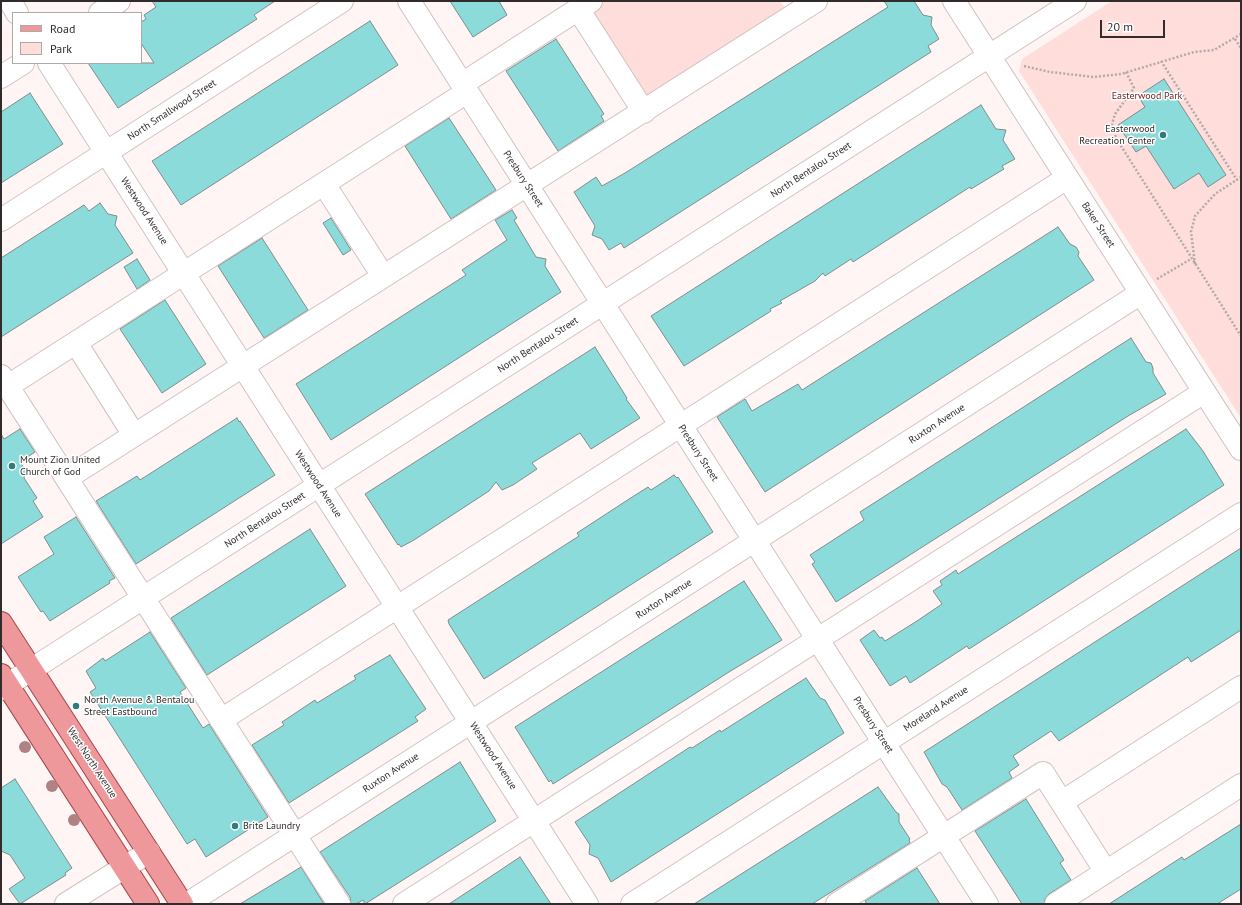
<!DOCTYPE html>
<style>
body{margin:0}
#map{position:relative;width:1242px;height:905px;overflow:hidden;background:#fef5f4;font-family:"PT Sans",sans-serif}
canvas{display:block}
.frame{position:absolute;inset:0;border:2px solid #312b2b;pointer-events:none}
.legend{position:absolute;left:12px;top:12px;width:130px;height:52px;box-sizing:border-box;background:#fff;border:1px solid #adaaaa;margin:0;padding:5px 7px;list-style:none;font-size:12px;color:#312b2b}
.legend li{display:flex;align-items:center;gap:8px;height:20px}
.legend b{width:20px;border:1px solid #adaaaa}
.scale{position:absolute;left:1100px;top:20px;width:65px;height:18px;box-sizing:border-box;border:2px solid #312b2b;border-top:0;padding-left:5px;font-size:12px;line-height:14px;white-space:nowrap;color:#312b2b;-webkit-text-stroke:3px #fff;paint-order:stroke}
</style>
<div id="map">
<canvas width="1242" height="905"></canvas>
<div class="frame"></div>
<ul class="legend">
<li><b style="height:5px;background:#ee989b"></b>Road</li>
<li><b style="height:11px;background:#fedddb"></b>Park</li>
</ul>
<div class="scale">20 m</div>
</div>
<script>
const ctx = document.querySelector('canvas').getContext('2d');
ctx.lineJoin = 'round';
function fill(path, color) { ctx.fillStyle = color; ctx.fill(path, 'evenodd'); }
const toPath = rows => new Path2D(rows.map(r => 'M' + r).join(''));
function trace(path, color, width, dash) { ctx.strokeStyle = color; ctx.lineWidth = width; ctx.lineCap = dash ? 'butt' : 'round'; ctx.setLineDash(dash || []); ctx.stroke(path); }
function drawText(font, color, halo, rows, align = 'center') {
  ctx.font = font + ' "PT Sans",sans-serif'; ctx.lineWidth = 3; ctx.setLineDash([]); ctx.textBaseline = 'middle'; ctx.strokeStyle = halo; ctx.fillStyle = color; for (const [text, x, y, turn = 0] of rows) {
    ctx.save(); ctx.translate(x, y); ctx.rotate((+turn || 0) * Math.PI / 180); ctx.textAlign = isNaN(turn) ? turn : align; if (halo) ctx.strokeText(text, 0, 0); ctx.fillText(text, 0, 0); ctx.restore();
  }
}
const green = toPath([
 [598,1,780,1,787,11,643,104,583,11],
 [1112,1,1241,1,1241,418,1019,71,1022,59]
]);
const building = toPath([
 [152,1,275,1,254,15,257,19,118,108,88,63,154,63,141,43,141,22,146,19,144,15,156,7,152,1],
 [450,1,499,1,507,15,473,37,450,1],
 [884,1,914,1,923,15,932,17,931,25,939,39,928,46,931,52,624,248,621,243,609,250,602,239,592,235,595,226,574,192,596,177,602,186,625,173,888,7,884,1],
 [370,21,398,65,181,205,152,161,370,21],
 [556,39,604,114,601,116,604,121,558,151,506,71,556,39],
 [1164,79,1226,175,1208,187,1199,173,1174,189,1146,146,1136,152,1118,125,1145,107,1138,96,1164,79],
 [30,93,63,144,1,183,1,112,30,93],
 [981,105,996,129,1006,130,1003,140,1015,159,1002,166,1004,169,971,189,970,187,853,262,851,259,825,276,823,273,815,281,780,301,782,303,770,309,771,311,684,366,651,316,981,105],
 [449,118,496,190,451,219,405,146,449,118],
 [100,203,108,214,117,216,115,225,133,253,1,337,1,258,84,205,89,211,100,203],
 [512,210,517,218,514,220,536,257,546,259,545,266,561,292,331,440,296,384,466,275,462,270,507,240,495,220,512,210],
 [331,218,351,250,343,255,323,223,331,218],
 [1058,227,1070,244,1076,247,1079,252,1078,256,1094,280,765,492,717,417,745,399,752,411,798,384,802,390,1058,227],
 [262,238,308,310,264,338,218,266,262,238],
 [137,259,150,280,137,289,124,267,137,259],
 [165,300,206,364,162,393,120,329,165,300],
 [1131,338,1146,362,1151,363,1153,368,1153,373,1166,394,1128,416,836,602,812,564,815,562,810,555,864,520,860,512,1131,338],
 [595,347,627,398,626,399,640,418,591,449,580,433,532,463,537,469,513,485,502,490,496,482,489,491,414,540,401,547,399,544,398,545,365,494,595,347],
 [237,418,239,422,240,421,275,475,136,564,96,501,137,476,140,480,237,418],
 [20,429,35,452,20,462,26,471,24,478,37,498,33,501,43,517,1,544,1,434,4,439,20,429],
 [1186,429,1203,451,1224,485,969,649,967,646,910,683,906,676,890,686,860,640,874,630,880,638,882,637,885,641,917,621,942,604,933,591,942,585,940,581,956,570,958,574,1186,429],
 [674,475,677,478,678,477,713,532,484,679,449,624,448,620,579,536,577,533,626,501,648,487,651,490,674,475],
 [76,517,115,578,109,581,110,583,50,621,43,611,41,612,18,577,54,554,44,537,76,517],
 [310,529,346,586,207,675,171,618,310,529],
 [1241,548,1241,630,1191,662,1188,657,1059,741,1051,731,1013,756,1019,765,1009,772,1012,778,962,810,947,787,942,784,924,752,1241,548],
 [744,581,782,640,729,672,553,784,551,780,549,782,515,727,744,581],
 [150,632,186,688,180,692,203,728,209,724,268,817,206,857,195,839,187,844,90,692,96,688,86,671,103,658,105,661,150,632],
 [390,655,426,709,415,717,418,721,289,803,252,745,284,725,282,722,315,700,317,703,356,679,354,676,390,655],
 [806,678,820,698,825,700,844,733,611,882,598,858,589,854,590,845,575,822,690,747,692,748,720,730,721,732,806,678],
 [460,762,496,821,365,904,363,900,356,904,351,904,350,897,320,852,460,762],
 [15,779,72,868,65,873,66,875,20,904,9,889,25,878,10,855,1,851,1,788,15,779],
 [878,787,896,812,899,814,899,822,910,839,909,840,910,843,812,904,694,904,878,787],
 [1026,799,1064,860,1060,863,1071,880,1049,894,1045,899,1044,904,1022,904,975,831,1026,799],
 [1241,824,1241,889,1217,904,1109,904,1182,857,1184,860,1241,824],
 [520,857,551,904,449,904,490,877,520,857],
 [301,867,324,904,240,904,288,875,301,867],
 [917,868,940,904,867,904,865,901,917,868]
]);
const path = toPath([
 [1235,39,1241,48],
 [1161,61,1237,180],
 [1024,66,1050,72,1094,77,1121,74,1194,52,1214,50,1241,34],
 [1126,72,1134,88,1115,114,1112,124,1116,138,1241,336],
 [1195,264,1191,232,1195,216,1215,194,1241,177],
 [1157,279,1191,259]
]);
const minor = toPath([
 [10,1,17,13],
 [409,1,987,904],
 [954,1,1241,449],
 [578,9,644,112],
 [100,13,119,1],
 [49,63,587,904],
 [1,77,23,63],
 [462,84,591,1],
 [324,184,383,276],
 [1,220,342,1],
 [76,343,134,435],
 [1,376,339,904],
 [8,386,467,92],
 [67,478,816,1],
 [1,689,1075,1],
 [221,720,1067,178],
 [1062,802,1241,687],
 [66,904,149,852],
 [187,904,1141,293],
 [404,904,1204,392],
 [632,904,1241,514],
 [837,904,1043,773,1106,872],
 [1056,904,1241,785]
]);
const major = toPath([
 [1,623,182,904],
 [1,675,148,904]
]);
const trees = [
 [25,747],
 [52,786],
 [74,820]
];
const markers = [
 [1163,135,4,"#327b7b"],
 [12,466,4,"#327b7b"],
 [76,706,4,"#327b7b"],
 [235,826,4,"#327b7b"]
];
const parkNames = [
 ["Easterwood Park",1147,96]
];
const streetNames = [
 ["North Smallwood Street",172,110,-33],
 ["North Bentalou Street",811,170,-33],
 ["Presbury Street",523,179,57],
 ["Westwood Avenue",144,211,57],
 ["Baker Street",1098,225,57],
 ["North Bentalou Street",538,345,-33],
 ["Ruxton Avenue",937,424,-33],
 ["Presbury Street",698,453,57],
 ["Westwood Avenue",318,484,57],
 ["North Bentalou Street",265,520,-33],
 ["Ruxton Avenue",664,599,-33],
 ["Moreland Avenue",936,709,-33],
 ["Presbury Street",873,725,57],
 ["Westwood Avenue",493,756,57],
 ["West North Avenue",92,763,57],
 ["Ruxton Avenue",391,773,-33]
];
const poiNames = [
 ["Easterwood",1155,129,"right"],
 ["Recreation Center",1155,141,"right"],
 ["Mount Zion United",20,460],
 ["Church of God",20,472],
 ["North Avenue & Bentalou",84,700],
 ["Street Eastbound",84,712],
 ["Brite Laundry",243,826]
];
fill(green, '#fedddb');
fill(building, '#8bdbda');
trace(building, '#7f8d8c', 1);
trace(minor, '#d1c2c1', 24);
trace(major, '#a44548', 24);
trace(path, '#b2aaa9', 2.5, [2, 2]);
trace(minor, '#fff', 22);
trace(major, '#ee989b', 22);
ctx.fillStyle = '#b08283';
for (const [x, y] of trees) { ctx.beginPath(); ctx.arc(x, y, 6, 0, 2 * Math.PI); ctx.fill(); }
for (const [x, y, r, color] of markers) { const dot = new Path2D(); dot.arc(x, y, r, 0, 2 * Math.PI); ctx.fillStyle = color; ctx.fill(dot); trace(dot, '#fff', 1.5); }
drawText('10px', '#712427', '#fff', parkNames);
drawText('10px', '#312b2b', '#fff', streetNames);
drawText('10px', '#312b2b', '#fff', poiNames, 'left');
</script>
